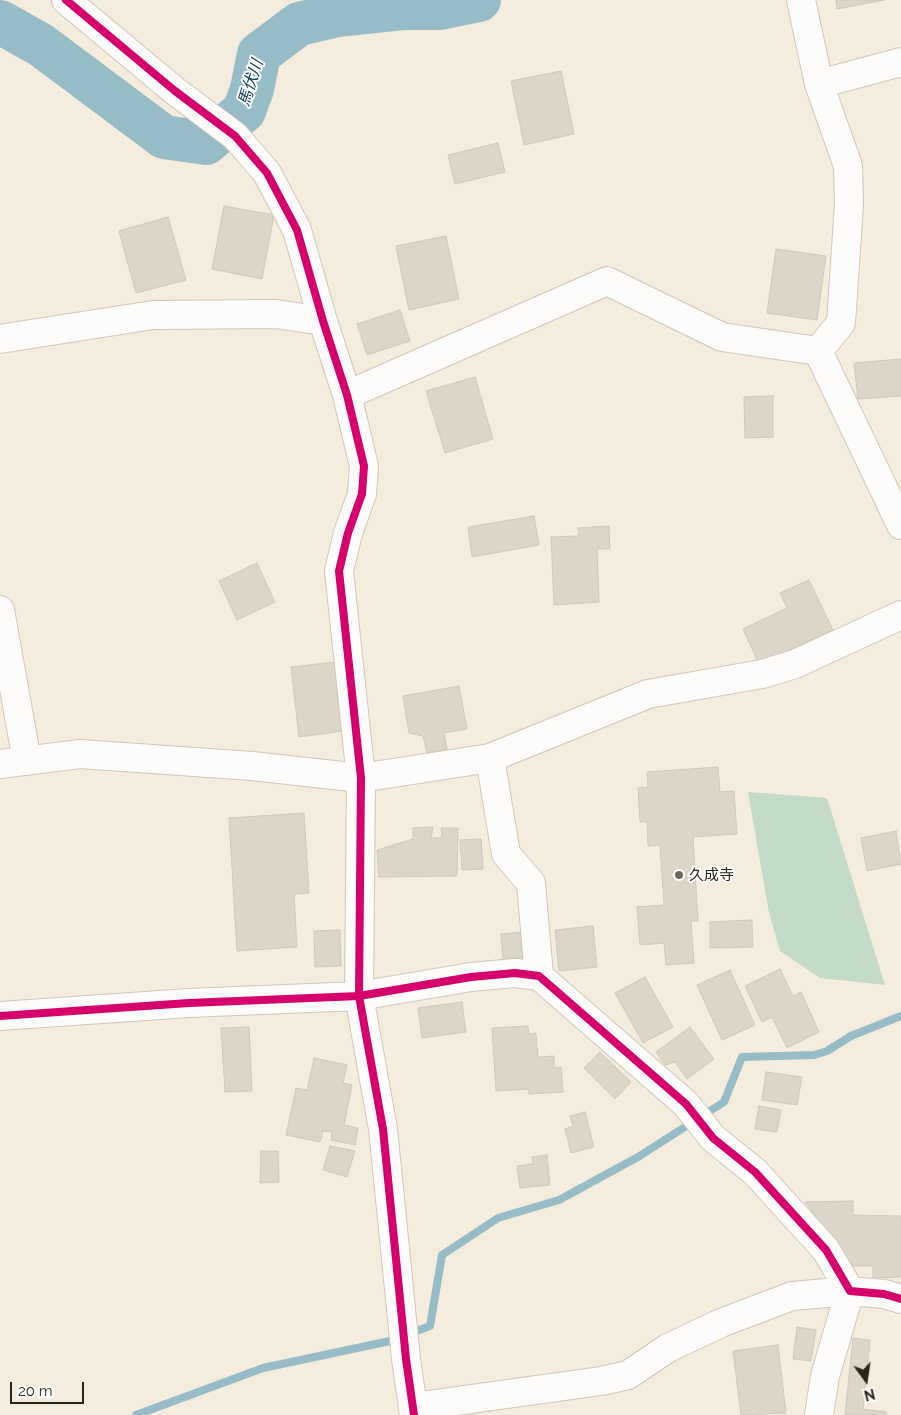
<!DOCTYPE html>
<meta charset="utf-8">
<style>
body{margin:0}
#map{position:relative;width:901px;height:1415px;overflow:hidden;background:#f4ecdc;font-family:Raleway,sans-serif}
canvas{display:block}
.north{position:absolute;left:841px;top:1355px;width:50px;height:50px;-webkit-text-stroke:4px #fff;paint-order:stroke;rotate:166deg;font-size:14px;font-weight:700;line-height:20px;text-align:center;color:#282217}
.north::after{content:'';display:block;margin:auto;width:18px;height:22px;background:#282217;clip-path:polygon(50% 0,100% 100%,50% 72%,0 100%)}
.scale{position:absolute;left:10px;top:1382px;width:74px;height:22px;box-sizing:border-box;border:2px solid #282217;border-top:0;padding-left:6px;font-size:15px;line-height:18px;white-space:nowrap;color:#282217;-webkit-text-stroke:4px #fff;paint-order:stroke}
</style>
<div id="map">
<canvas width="901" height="1415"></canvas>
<div class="north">N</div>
<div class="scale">20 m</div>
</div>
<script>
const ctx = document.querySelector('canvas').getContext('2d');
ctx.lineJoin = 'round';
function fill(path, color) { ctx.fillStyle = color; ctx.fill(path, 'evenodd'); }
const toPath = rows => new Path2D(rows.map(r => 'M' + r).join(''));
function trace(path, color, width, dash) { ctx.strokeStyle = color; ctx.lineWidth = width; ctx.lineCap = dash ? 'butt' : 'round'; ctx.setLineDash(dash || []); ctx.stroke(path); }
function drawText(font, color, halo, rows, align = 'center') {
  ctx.font = font + ' Raleway,"Noto Sans JP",sans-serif'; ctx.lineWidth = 4; ctx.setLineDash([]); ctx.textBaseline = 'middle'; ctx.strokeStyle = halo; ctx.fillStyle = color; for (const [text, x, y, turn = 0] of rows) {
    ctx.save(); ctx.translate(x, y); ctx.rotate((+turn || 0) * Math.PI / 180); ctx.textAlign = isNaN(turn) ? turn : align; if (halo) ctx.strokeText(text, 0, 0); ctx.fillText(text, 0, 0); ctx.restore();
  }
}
const green = toPath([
 [748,792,827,798,885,985,820,978,780,951,769,913]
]);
const stream = toPath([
 [136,1415,263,1368,390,1341,430,1326,442,1255,498,1218,559,1200,638,1157,724,1102,742,1057,814,1055,827,1051,851,1036,901,1016]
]);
const river = toPath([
 [0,22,41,45,164,137,206,143,244,111,252,89,259,54,299,24,337,15,403,8,440,8,479,0]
]);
const building = toPath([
 [836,0,884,0,837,9,836,0],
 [561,71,574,134,524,145,511,81,561,71],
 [498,143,505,172,455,184,448,155,498,143],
 [224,206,274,215,262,279,212,269,224,206],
 [168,217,186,280,136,293,119,231,168,217],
 [446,236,459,299,409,310,396,246,446,236],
 [776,249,826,256,817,320,767,313,776,249],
 [400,310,410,341,367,355,357,324,400,310],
 [901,359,901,396,858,399,854,363,901,359],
 [475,377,493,439,445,453,426,391,475,377],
 [773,396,773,437,745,438,744,397,773,396],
 [534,516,539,545,472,557,468,527,534,516],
 [609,526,610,549,597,549,599,602,554,605,551,537,579,536,578,528,609,526],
 [257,563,275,602,237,620,219,581,257,563],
 [809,580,833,630,759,664,743,629,787,608,780,593,809,580],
 [335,662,343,731,299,737,291,667,335,662],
 [459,686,467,729,444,733,447,749,427,753,423,736,409,733,403,696,459,686],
 [718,767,720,792,734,791,737,834,693,837,698,921,691,921,694,963,666,965,664,943,640,945,637,907,664,905,660,845,648,846,647,822,640,822,638,788,648,787,647,772,718,767],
 [304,813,309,893,294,894,297,947,237,951,229,818,304,813],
 [433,827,431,838,442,838,441,828,458,828,457,876,379,877,377,850,413,839,413,828,433,827],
 [896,831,901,864,867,871,861,838,896,831],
 [481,839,483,869,462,870,460,840,481,839],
 [752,920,753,947,710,948,710,922,752,920],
 [593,926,597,967,559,971,555,930,593,926],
 [340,930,341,966,315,967,314,931,340,930],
 [525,932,528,957,503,959,501,934,525,932],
 [780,969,793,996,801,992,819,1032,787,1048,772,1017,762,1022,745,986,780,969],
 [730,970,755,1025,722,1040,697,985,730,970],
 [645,977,673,1027,643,1043,615,993,645,977],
 [462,1002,466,1032,422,1038,418,1008,462,1002],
 [528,1026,529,1034,536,1033,538,1057,554,1056,554,1068,561,1067,563,1092,529,1094,528,1089,496,1091,492,1028,528,1026],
 [249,1027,252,1091,225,1092,221,1028,249,1027],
 [690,1027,714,1059,687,1079,675,1062,665,1065,656,1052,690,1027],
 [600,1052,631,1082,615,1099,584,1068,600,1052],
 [314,1058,347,1065,343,1083,352,1085,344,1125,358,1128,355,1145,331,1140,332,1132,323,1131,320,1142,286,1135,296,1088,307,1090,314,1058],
 [766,1072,802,1077,797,1105,762,1100,766,1072],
 [759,1106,781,1110,777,1132,755,1129,759,1106],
 [585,1112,594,1147,571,1153,565,1129,573,1126,570,1116,585,1112],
 [330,1146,355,1151,347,1177,323,1170,330,1146],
 [261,1151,278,1151,279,1182,260,1183,261,1151],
 [547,1155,550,1185,520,1188,517,1166,533,1164,532,1157,547,1155],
 [853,1201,853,1215,901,1216,901,1277,873,1278,873,1266,853,1266,805,1202,853,1201],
 [797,1327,816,1330,811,1361,793,1359,797,1327],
 [853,1338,870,1340,863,1409,886,1412,886,1415,845,1415,853,1338],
 [778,1345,786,1413,741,1415,733,1351,778,1345]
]);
const minor = toPath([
 [66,0,175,91,235,136,267,173,297,230,323,321,347,395,364,466,362,494,348,533,339,571,361,778,359,996,383,1129,406,1359,414,1415],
 [801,0,819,84,848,166,849,204,841,323,818,351],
 [819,84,901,62],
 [0,339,153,315,276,314,323,321],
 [818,351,901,525],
 [347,395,607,281,722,337,818,351],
 [0,610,27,761],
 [490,758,506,854,531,883,539,976],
 [0,764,80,754,252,766,361,778,490,758,648,694,762,674,795,664,901,615],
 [0,1016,189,1003,359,996,471,977,515,973,539,976,686,1104,713,1138,755,1172,826,1250,850,1291,884,1294,901,1299],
 [413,1407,601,1381,628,1375,668,1348,721,1323,792,1296,850,1291,825,1376,819,1415]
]);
const cycleway = toPath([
 [66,0,175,91,235,136,267,173,297,230,323,321,347,395,364,466,362,494,348,533,339,571,361,778,359,996,383,1129,406,1359,414,1415],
 [0,1016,189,1003,359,996,471,977,515,973,539,976,686,1104,713,1138,755,1172,826,1250,850,1291,884,1294,901,1299]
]);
const markers = [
 [679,875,5,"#6f695c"]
];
const poiNames = [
 ["久成寺",689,875]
];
const waterNames = [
 ["馬伏川",251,83,-72]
];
fill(green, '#c4dcc7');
trace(stream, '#96bcc8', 8);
trace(river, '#96bcc8', 44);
fill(building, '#dcd6c9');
trace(building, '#cfc8bb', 1);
trace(minor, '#cec7ba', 30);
trace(minor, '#fdfcfa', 28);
trace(cycleway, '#d6006c', 8);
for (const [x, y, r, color] of markers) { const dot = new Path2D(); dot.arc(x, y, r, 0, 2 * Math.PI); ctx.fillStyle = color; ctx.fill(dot); trace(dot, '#fff', 2); }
drawText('15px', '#282217', '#fff', poiNames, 'left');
drawText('italic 16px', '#0a3f51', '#fff', waterNames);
</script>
